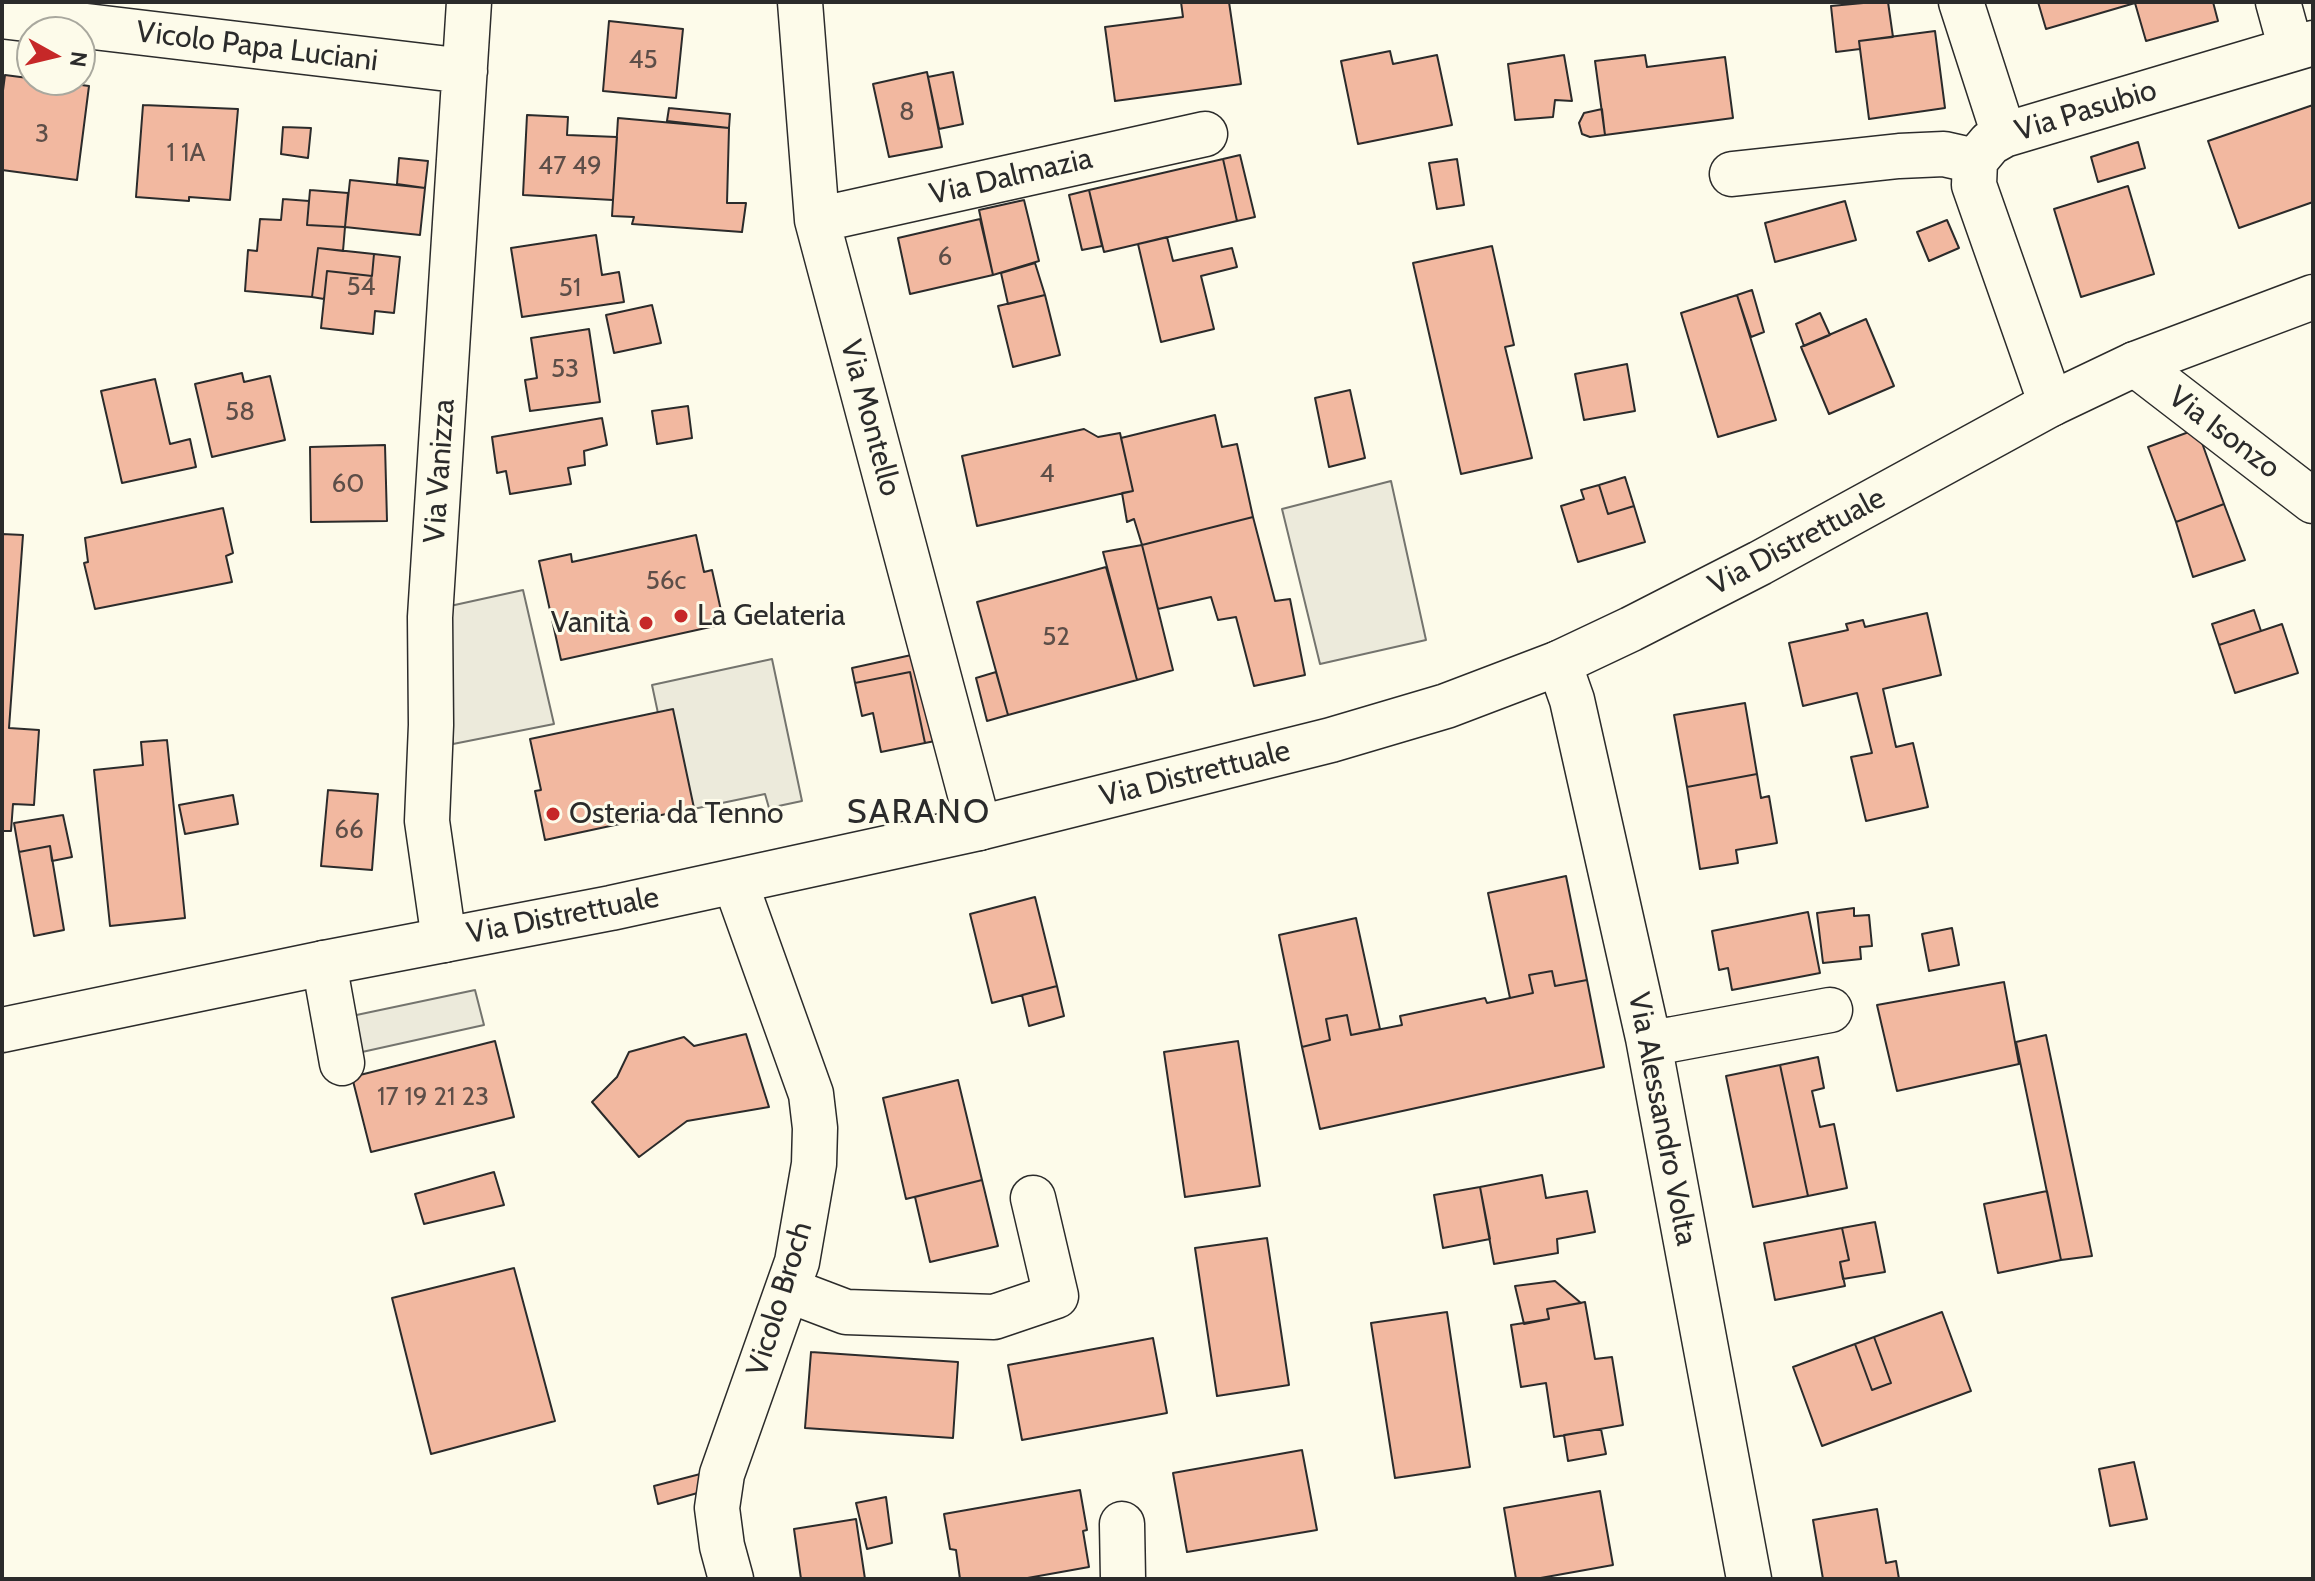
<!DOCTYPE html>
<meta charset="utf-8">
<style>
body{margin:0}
#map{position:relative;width:2315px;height:1581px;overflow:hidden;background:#fdfbea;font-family:Cabin,sans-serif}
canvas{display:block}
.frame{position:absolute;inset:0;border:4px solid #2b2b2b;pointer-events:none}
.north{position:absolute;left:16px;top:16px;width:80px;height:80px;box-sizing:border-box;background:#fdfbea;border:2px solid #a9a89e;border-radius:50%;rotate:98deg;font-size:22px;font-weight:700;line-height:32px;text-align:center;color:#2b2b2b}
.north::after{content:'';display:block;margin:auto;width:28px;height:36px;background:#c62828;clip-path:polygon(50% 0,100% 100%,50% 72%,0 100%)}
</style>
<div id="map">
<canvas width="2315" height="1581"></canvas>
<div class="frame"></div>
<div class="north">N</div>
</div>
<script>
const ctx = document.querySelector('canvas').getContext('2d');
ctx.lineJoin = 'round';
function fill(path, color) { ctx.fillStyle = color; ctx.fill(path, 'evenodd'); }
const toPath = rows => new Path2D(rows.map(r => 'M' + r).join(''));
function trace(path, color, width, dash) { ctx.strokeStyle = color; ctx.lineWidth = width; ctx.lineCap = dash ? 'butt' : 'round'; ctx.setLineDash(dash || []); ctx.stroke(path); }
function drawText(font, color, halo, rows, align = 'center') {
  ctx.font = font + ' Cabin,sans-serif'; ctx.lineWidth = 6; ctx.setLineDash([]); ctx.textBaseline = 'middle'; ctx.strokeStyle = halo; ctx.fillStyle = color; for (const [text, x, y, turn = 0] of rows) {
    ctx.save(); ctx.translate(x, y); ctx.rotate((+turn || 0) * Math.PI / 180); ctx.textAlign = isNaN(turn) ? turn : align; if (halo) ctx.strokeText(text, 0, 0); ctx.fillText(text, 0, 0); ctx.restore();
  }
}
const parking = toPath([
 [1391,481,1426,640,1320,664,1282,509,1391,481],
 [523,590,554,724,453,744,441,608,523,590],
 [772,659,802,801,769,808,765,794,679,812,652,685,772,659],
 [475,990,484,1025,335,1058,328,1021,475,990]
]);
const building = toPath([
 [1181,2,1229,2,1241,84,1115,101,1105,27,1183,17,1181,2],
 [1874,2,1888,2,1893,37,1859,41,1860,49,1836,52,1831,6,1874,2],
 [2038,2,2213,2,2218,21,2146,41,2135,3,2046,29,2038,2],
 [609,21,683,29,676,98,603,91,609,21],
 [1935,31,1945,108,1869,119,1859,41,1935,31],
 [1390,51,1393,64,1437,55,1452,125,1358,144,1341,61,1390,51],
 [1564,55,1572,101,1555,100,1553,117,1515,120,1508,64,1564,55],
 [1645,55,1647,67,1725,57,1733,118,1605,135,1595,61,1645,55],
 [927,72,942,147,889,157,873,84,927,72],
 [953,72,963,124,939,129,928,77,953,72],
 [5,75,89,86,77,180,2,170,2,98,5,75],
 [143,105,238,109,230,200,189,197,189,201,136,197,143,105],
 [2313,105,2313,202,2239,228,2208,141,2313,105],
 [669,108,730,114,729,128,667,121,669,108],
 [1602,109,1605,135,1590,137,1582,134,1579,123,1584,113,1602,109],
 [527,115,568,117,567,135,617,137,613,200,523,195,527,115],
 [618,118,729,128,727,203,746,203,742,232,632,224,634,217,612,216,618,118],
 [283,127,311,128,308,158,281,154,283,127],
 [2138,142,2145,168,2098,182,2091,157,2138,142],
 [1240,155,1255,217,1237,221,1223,159,1240,155],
 [399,158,428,161,425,188,397,184,399,158],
 [1223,159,1237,221,1104,252,1089,190,1223,159],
 [1457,159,1464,205,1437,209,1429,163,1457,159],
 [350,180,425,188,420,235,345,227,350,180],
 [2128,186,2154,274,2081,297,2054,209,2128,186],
 [310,190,348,193,345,227,307,225,310,190],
 [1089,190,1102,246,1082,250,1069,195,1089,190],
 [283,199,309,201,307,225,345,227,343,251,318,248,312,297,245,291,248,250,257,251,260,219,281,220,283,199],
 [1024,200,1039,261,993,275,979,210,1024,200],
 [1845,201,1856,240,1775,262,1765,223,1845,201],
 [980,219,993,275,910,294,898,238,980,219],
 [1947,220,1959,248,1929,261,1917,232,1947,220],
 [596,235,602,275,619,272,624,302,522,317,511,248,596,235],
 [1167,237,1173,261,1232,248,1237,267,1201,276,1214,329,1161,342,1138,244,1167,237],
 [1492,246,1514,345,1505,347,1532,458,1461,474,1413,263,1492,246],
 [318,248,374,254,372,276,327,271,324,299,312,297,318,248],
 [374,254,400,257,394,313,375,311,373,334,321,328,327,271,372,276,374,254],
 [1035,263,1045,295,1008,304,1001,273,1035,263],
 [1752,290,1764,332,1751,337,1737,295,1752,290],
 [1045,295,1060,355,1013,367,998,306,1045,295],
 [1737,295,1776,420,1718,437,1681,313,1737,295],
 [652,305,661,343,614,353,606,315,652,305],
 [1820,313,1830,335,1804,346,1796,324,1820,313],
 [1866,319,1894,386,1829,414,1801,347,1866,319],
 [589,329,600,402,530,411,525,380,537,378,531,338,589,329],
 [1627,364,1635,411,1584,420,1575,374,1627,364],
 [242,373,244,382,270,376,285,440,212,457,195,384,242,373],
 [155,379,170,444,190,439,196,467,122,483,101,391,155,379],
 [1350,390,1365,458,1329,467,1315,398,1350,390],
 [688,406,692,438,657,444,652,411,688,406],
 [1215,415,1222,447,1237,444,1253,517,1142,545,1134,519,1127,522,1122,493,1133,491,1121,438,1215,415],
 [602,418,607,445,584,451,585,465,568,468,571,484,510,494,506,471,497,473,492,437,602,418],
 [1084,429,1098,437,1120,433,1133,491,977,526,962,456,1084,429],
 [2197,429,2224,504,2176,522,2148,447,2197,429],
 [385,445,387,521,311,522,310,447,385,445],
 [1625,477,1634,506,1608,514,1599,485,1625,477],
 [1599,485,1608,514,1634,506,1645,542,1578,562,1561,506,1584,499,1581,490,1599,485],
 [2224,504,2245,560,2193,577,2176,522,2224,504],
 [223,508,233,553,226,556,232,582,95,609,84,563,88,562,85,538,223,508],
 [1253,517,1275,601,1290,599,1305,675,1254,686,1236,617,1218,620,1211,597,1158,609,1142,545,1253,517],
 [2,534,23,535,9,728,39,730,34,805,13,804,11,831,2,831,2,534],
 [696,535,704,572,712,570,724,624,561,660,539,561,571,554,572,562,696,535],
 [1142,545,1173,670,1137,680,1103,552,1142,545],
 [1106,567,1137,680,1008,715,977,602,1106,567],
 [2254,610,2261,631,2219,645,2212,624,2254,610],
 [1927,613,1941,675,1883,689,1896,747,1913,743,1928,807,1866,821,1851,757,1872,753,1857,693,1803,706,1789,643,1848,630,1846,624,1863,620,1865,627,1927,613],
 [2282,624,2298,673,2235,693,2219,645,2282,624],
 [916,654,935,741,925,743,910,672,855,683,852,668,916,654],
 [910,672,925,743,881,752,873,713,862,716,855,683,910,672],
 [996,672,1008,715,987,721,976,678,996,672],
 [1745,703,1757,774,1687,787,1674,715,1745,703],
 [673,709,694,808,545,840,535,791,541,790,530,739,673,709],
 [167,740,185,918,110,926,94,770,143,765,141,742,167,740],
 [1757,774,1761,798,1769,796,1777,843,1736,850,1738,863,1700,869,1687,787,1757,774],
 [328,790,378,794,372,870,321,866,328,790],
 [233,795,238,824,185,834,179,805,233,795],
 [63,815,72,857,52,861,50,846,19,852,14,823,63,815],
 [50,846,64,930,34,936,19,852,50,846],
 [1566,876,1587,980,1555,986,1552,971,1529,975,1533,993,1510,998,1488,893,1566,876],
 [1035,897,1057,986,992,1003,970,914,1035,897],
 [1854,908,1854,916,1869,915,1872,946,1860,947,1861,959,1823,963,1817,913,1854,908],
 [1808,912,1820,973,1732,990,1728,968,1719,970,1712,931,1808,912],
 [1356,918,1380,1029,1351,1035,1347,1015,1326,1019,1330,1040,1302,1047,1279,935,1356,918],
 [1952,928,1959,965,1929,971,1922,934,1952,928],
 [1552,971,1555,986,1587,980,1604,1067,1320,1129,1302,1047,1330,1040,1326,1019,1347,1015,1351,1035,1402,1025,1400,1016,1485,998,1487,1003,1533,993,1529,975,1552,971],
 [2004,982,2019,1064,1897,1091,1877,1005,2004,982],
 [1057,986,1064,1016,1029,1026,1022,995,1057,986],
 [746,1034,769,1107,687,1121,639,1157,592,1102,617,1077,629,1052,684,1037,694,1046,746,1034],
 [2046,1035,2092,1256,2061,1260,2016,1042,2046,1035],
 [495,1041,514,1117,371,1152,352,1077,495,1041],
 [1238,1041,1260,1186,1185,1197,1164,1052,1238,1041],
 [1818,1057,1824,1088,1812,1091,1820,1127,1834,1124,1847,1188,1808,1196,1780,1065,1818,1057],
 [1780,1065,1808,1196,1753,1207,1726,1076,1780,1065],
 [958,1080,982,1180,906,1199,883,1098,958,1080],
 [494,1172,504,1205,424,1224,415,1194,494,1172],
 [1542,1175,1546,1198,1587,1191,1595,1232,1557,1239,1558,1253,1494,1264,1480,1187,1542,1175],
 [982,1180,998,1246,930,1262,915,1197,982,1180],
 [1480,1187,1490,1239,1443,1248,1434,1195,1480,1187],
 [2047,1191,2061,1260,1998,1273,1984,1204,2047,1191],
 [1875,1222,1885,1272,1843,1279,1840,1262,1849,1260,1842,1228,1875,1222],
 [1842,1228,1849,1260,1840,1262,1845,1286,1775,1300,1764,1243,1842,1228],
 [1267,1238,1289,1385,1217,1396,1195,1248,1267,1238],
 [514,1268,555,1421,431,1454,392,1298,514,1268],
 [1555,1281,1581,1303,1547,1309,1549,1319,1524,1324,1515,1286,1555,1281],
 [1585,1302,1595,1359,1612,1357,1623,1425,1554,1437,1546,1383,1521,1387,1511,1325,1549,1319,1547,1309,1585,1302],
 [1447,1312,1470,1467,1395,1478,1371,1323,1447,1312],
 [1942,1312,1971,1391,1822,1446,1793,1367,1855,1344,1872,1390,1891,1383,1874,1337,1942,1312],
 [1874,1337,1891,1383,1872,1390,1855,1344,1874,1337],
 [1153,1338,1167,1413,1022,1440,1008,1365,1153,1338],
 [811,1352,958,1362,953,1438,805,1428,811,1352],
 [1601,1429,1606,1454,1568,1461,1564,1435,1601,1429],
 [1302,1450,1317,1530,1187,1552,1173,1473,1302,1450],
 [2134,1462,2147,1519,2110,1526,2099,1469,2134,1462],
 [708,1472,712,1489,658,1504,654,1486,708,1472],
 [1080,1490,1087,1530,1083,1531,1089,1567,1022,1579,960,1579,956,1550,950,1549,944,1514,1080,1490],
 [1600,1491,1613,1565,1535,1579,1516,1579,1504,1508,1600,1491],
 [886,1497,892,1543,867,1549,856,1503,886,1497],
 [1877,1509,1886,1563,1896,1561,1899,1579,1823,1579,1813,1520,1877,1509],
 [856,1519,865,1579,801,1579,794,1529,856,1519]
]);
const minor = toPath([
 [800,2,817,220,979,828],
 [1961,2,2004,135],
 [2278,2,2291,49],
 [2,16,465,71],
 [1732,174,1899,156,1944,154,1975,161],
 [817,220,1205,134],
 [2135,364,2313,501],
 [2051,404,1974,185,1975,161,1990,143,2004,135,2313,43],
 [1559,663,1572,700,1648,1038,1749,1579],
 [444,940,427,821,431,725,430,617,469,2],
 [324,963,342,1063],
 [1648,1038,1669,1040,1830,1010],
 [788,1290,846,1312,994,1317,1056,1296,1033,1198],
 [1122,1524,1123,1579],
 [731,1579,722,1546,717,1508,722,1474,797,1262,814,1164,815,1128,811,1094,735,882]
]);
const major = toPath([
 [2,1030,324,963,611,908,979,828,1331,740,1446,706,1559,663,1631,629,1760,563,2051,404,2135,364,2313,297]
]);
const markers = [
 [681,616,8,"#c62828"],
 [646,623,8,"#c62828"],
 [553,814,8,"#c62828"]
];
const numberNames = [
 ["45",643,60],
 ["8",907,112],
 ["3",42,134],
 ["1 1A",186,153],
 ["47 49",570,166],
 ["6",945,257],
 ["54",361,287],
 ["51",570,288],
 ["53",565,369],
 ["58",240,412],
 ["4",1047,474],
 ["60",348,484],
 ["56c",666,581],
 ["52",1056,637],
 ["66",349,830],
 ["17 19 21 23",433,1097]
];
const streetNames = [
 ["Vicolo Papa Luciani",257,47,7],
 ["Via Pasubio",2086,111,-17],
 ["Via Dalmazia",1011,177,-13],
 ["Via Montello",870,418,75],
 ["Via Isonzo",2224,433,37],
 ["Via Vanizza",440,471,-86],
 ["Via Distrettuale",1797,542,-28],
 ["Via Distrettuale",1195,774,-14],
 ["Via Distrettuale",563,916,-11],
 ["Via Alessandro Volta",1662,1119,79],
 ["Vicolo Broch",780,1299,-73]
];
const poiNames = [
 ["La Gelateria",697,616],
 ["Vanità",630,623,"right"],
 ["Osteria da Tenno",569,814]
];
const quarterNames = [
 ["SARANO",919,813]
];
fill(parking, '#eceadb');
trace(parking, '#74746e', 2);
fill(building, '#f2b8a0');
trace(building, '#2b2b2b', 2);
trace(minor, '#2b2b2b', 47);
trace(major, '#2b2b2b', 47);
trace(minor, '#fdfbea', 44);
trace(major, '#fdfbea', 44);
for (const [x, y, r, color] of markers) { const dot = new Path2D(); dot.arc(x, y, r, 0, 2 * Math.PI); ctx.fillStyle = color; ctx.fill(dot); trace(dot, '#fdfbea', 3); }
drawText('26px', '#5d4e48', null, numberNames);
drawText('30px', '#2b2b2b', '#fdfbea', streetNames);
drawText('30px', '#2b2b2b', '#fdfbea', poiNames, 'left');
ctx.letterSpacing = '2px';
drawText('34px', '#2b2b2b', '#fdfbea', quarterNames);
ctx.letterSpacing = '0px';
</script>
